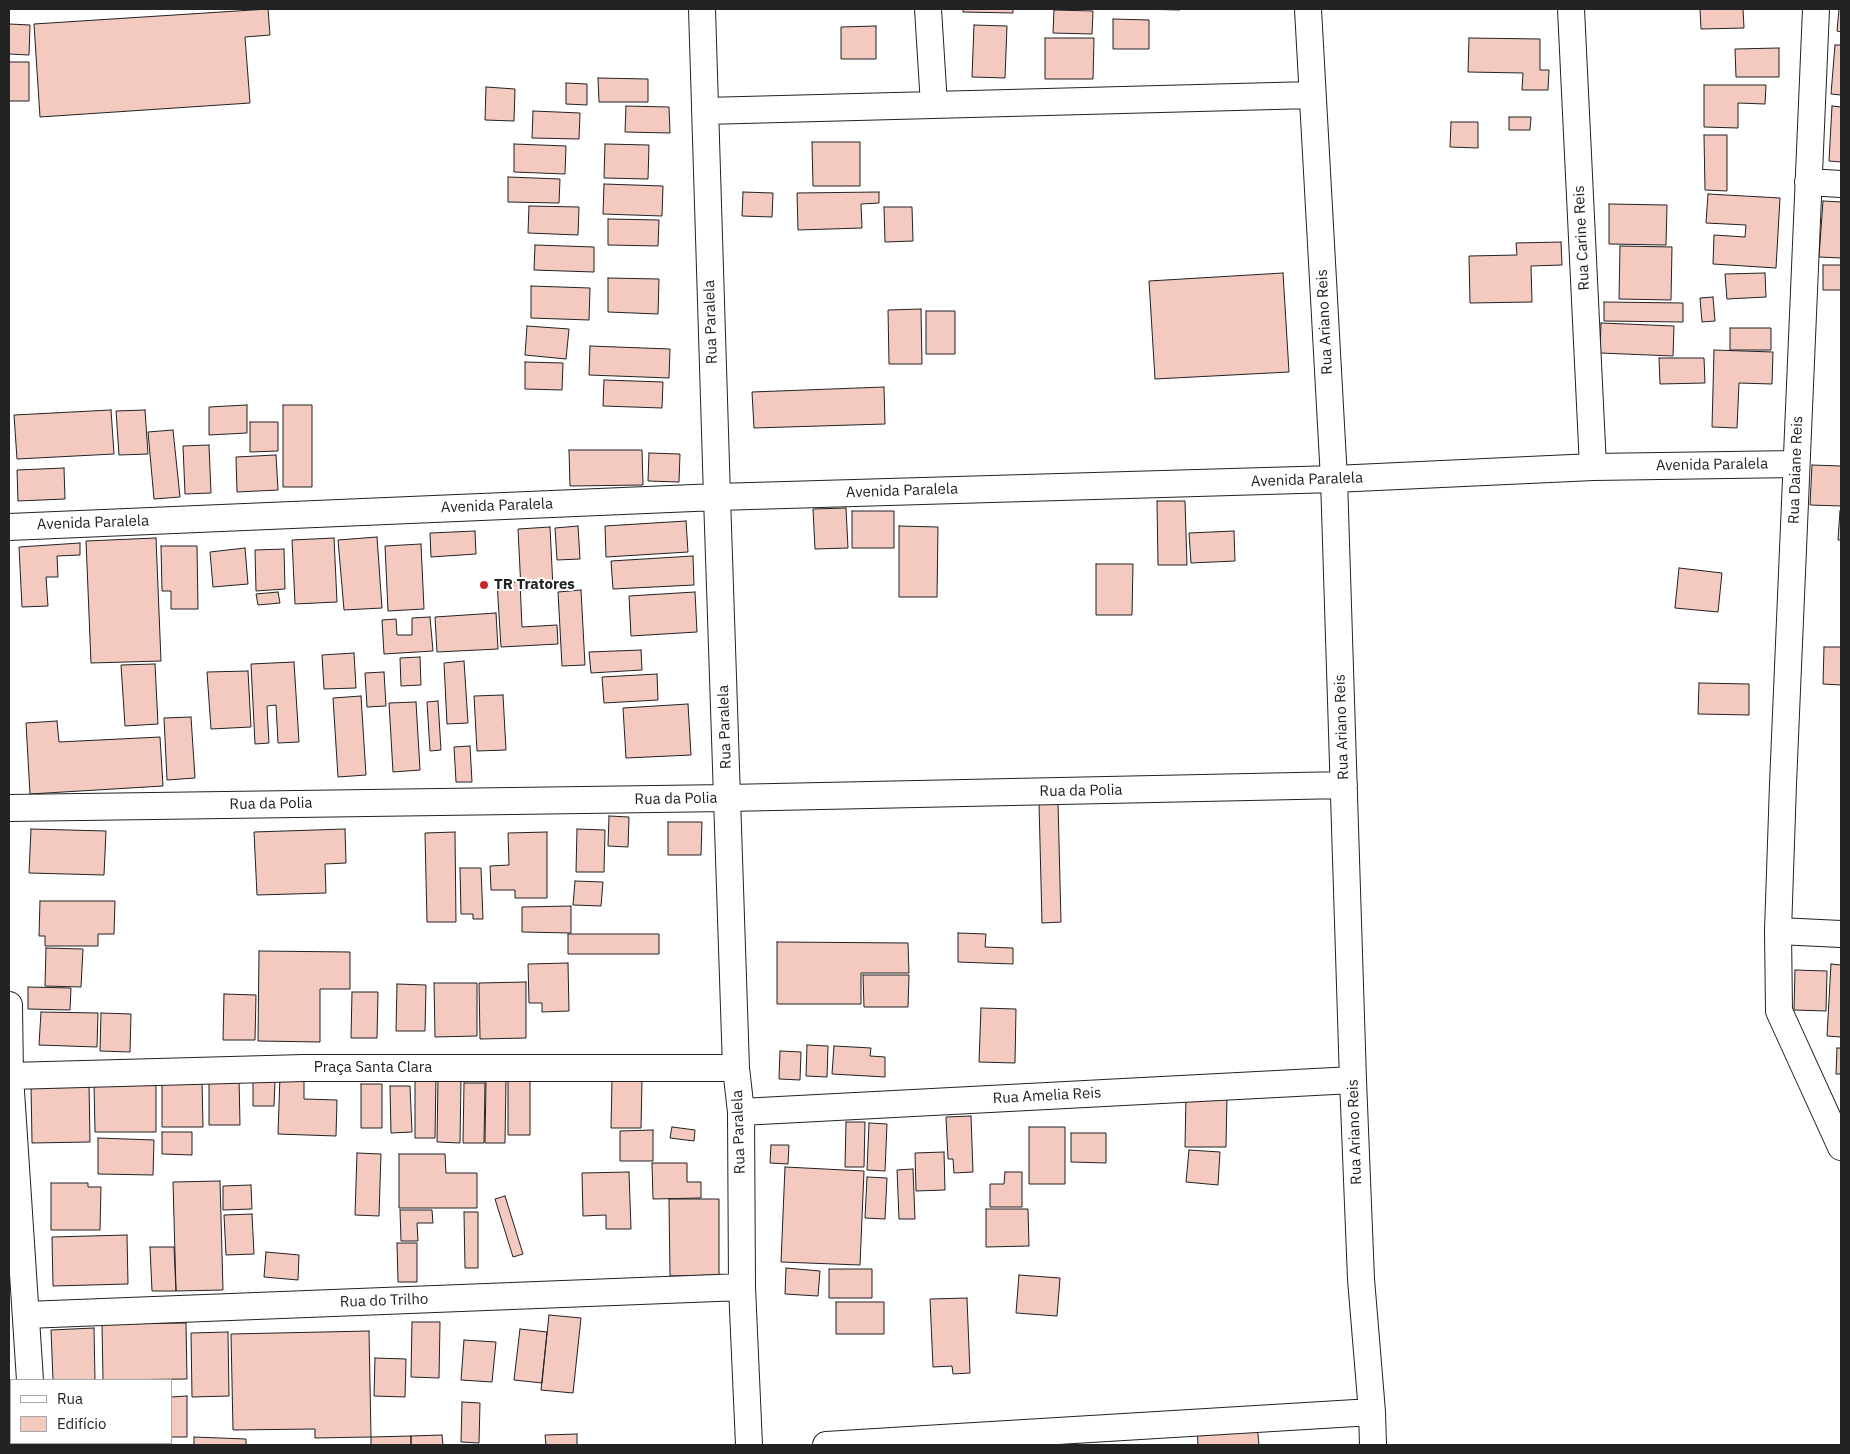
<!DOCTYPE html>
<meta charset="utf-8">
<style>
body{margin:0}
#map{position:relative;width:1850px;height:1454px;overflow:hidden;background:#fff;font-family:"IBM Plex Sans",sans-serif}
canvas{display:block}
.frame{position:absolute;inset:0;border:10px solid #222;pointer-events:none}
.legend{position:absolute;left:10px;top:1379px;width:162px;height:65px;box-sizing:border-box;background:#fff;border:1px solid #a7a7a7;margin:0;padding:6px 9px;list-style:none;font-size:15px;color:#222}
.legend li{display:flex;align-items:center;gap:10px;height:25px}
.legend b{width:25px;border:1px solid #a7a7a7}
</style>
<div id="map">
<canvas width="1850" height="1454"></canvas>
<div class="frame"></div>
<ul class="legend">
<li><b style="height:6px;background:#fff"></b>Rua</li>
<li><b style="height:14px;background:#f3c9c0"></b>Edifício</li>
</ul>
</div>
<script>
const ctx = document.querySelector('canvas').getContext('2d');
ctx.lineJoin = 'round';
function fill(path, color) { ctx.fillStyle = color; ctx.fill(path, 'evenodd'); }
const toPath = rows => new Path2D(rows.map(r => 'M' + r).join(''));
function trace(path, color, width, dash) { ctx.strokeStyle = color; ctx.lineWidth = width; ctx.lineCap = dash ? 'butt' : 'round'; ctx.setLineDash(dash || []); ctx.stroke(path); }
function drawText(font, color, halo, rows, align = 'center') {
  ctx.font = font + ' "IBM Plex Sans",sans-serif'; ctx.lineWidth = 4; ctx.setLineDash([]); ctx.textBaseline = 'middle'; ctx.strokeStyle = halo; ctx.fillStyle = color; for (const [text, x, y, turn = 0] of rows) {
    ctx.save(); ctx.translate(x, y); ctx.rotate((+turn || 0) * Math.PI / 180); ctx.textAlign = isNaN(turn) ? turn : align; if (halo) ctx.strokeText(text, 0, 0); ctx.fillText(text, 0, 0); ctx.restore();
  }
}
const building = toPath([
 [268,9,270,35,245,37,250,103,40,117,34,24,268,9],
 [963,9,1013,9,1013,13,963,12,963,9],
 [1136,9,1180,9,1180,10,1136,9],
 [1700,9,1743,9,1744,28,1701,29,1700,9],
 [1839,9,1841,9,1841,32,1837,31,1839,9],
 [1054,10,1093,11,1092,34,1053,33,1054,10],
 [1113,19,1149,20,1149,49,1113,49,1113,19],
 [9,24,30,25,29,55,9,54,9,24],
 [974,25,1007,26,1005,78,972,77,974,25],
 [876,26,876,59,841,59,841,27,876,26],
 [1045,38,1094,38,1093,79,1045,79,1045,38],
 [1469,38,1540,39,1540,70,1549,70,1548,90,1522,90,1523,73,1468,72,1469,38],
 [1835,45,1841,45,1841,95,1831,94,1835,45],
 [1779,48,1779,77,1736,77,1735,49,1779,48],
 [9,62,29,62,29,101,9,101,9,62],
 [598,78,648,79,648,102,599,102,598,78],
 [566,83,587,84,587,105,566,104,566,83],
 [1704,85,1766,85,1765,104,1738,103,1738,128,1704,127,1704,85],
 [486,87,515,89,514,121,485,120,486,87],
 [626,106,669,107,670,133,625,132,626,106],
 [1832,106,1841,107,1841,162,1829,161,1832,106],
 [533,111,580,113,579,139,532,138,533,111],
 [1509,117,1531,117,1530,130,1509,130,1509,117],
 [1451,122,1478,122,1478,148,1450,147,1451,122],
 [1704,135,1727,135,1727,191,1705,190,1704,135],
 [812,142,860,142,860,186,813,186,812,142],
 [514,144,566,146,565,174,514,172,514,144],
 [605,144,649,145,648,179,604,178,605,144],
 [508,177,560,179,559,203,508,202,508,177],
 [604,184,663,186,662,216,603,214,604,184],
 [743,192,773,193,772,217,742,216,743,192],
 [879,192,879,203,861,204,862,228,798,230,797,193,879,192],
 [1708,194,1780,198,1776,268,1713,264,1714,235,1745,237,1746,225,1706,223,1708,194],
 [1823,201,1841,202,1841,258,1819,257,1823,201],
 [1609,204,1667,205,1666,245,1609,244,1609,204],
 [529,206,579,207,578,235,528,233,529,206],
 [884,207,912,207,913,241,885,242,884,207],
 [608,219,659,220,658,246,608,245,608,219],
 [1561,242,1562,265,1531,266,1532,302,1470,303,1469,256,1517,255,1516,243,1561,242],
 [535,245,594,247,594,272,534,270,535,245],
 [1620,246,1672,247,1671,300,1619,299,1620,246],
 [1823,265,1841,265,1841,290,1823,290,1823,265],
 [1283,273,1289,372,1155,379,1149,281,1283,273],
 [1765,273,1766,297,1727,299,1725,274,1765,273],
 [608,278,659,279,658,314,608,312,608,278],
 [531,286,590,288,589,320,531,318,531,286],
 [1713,297,1715,321,1702,322,1700,298,1713,297],
 [1604,302,1683,303,1683,322,1604,321,1604,302],
 [921,309,922,364,889,364,888,310,921,309],
 [926,311,955,311,955,354,926,354,926,311],
 [1601,323,1674,326,1673,356,1600,353,1601,323],
 [527,326,569,329,566,359,525,355,527,326],
 [1730,328,1771,328,1771,350,1730,350,1730,328],
 [590,346,670,349,669,378,589,375,590,346],
 [1714,350,1773,352,1772,384,1739,383,1737,428,1712,427,1714,350],
 [1659,358,1704,358,1705,383,1660,384,1659,358],
 [525,362,563,363,562,390,525,389,525,362],
 [604,380,663,382,662,408,603,406,604,380],
 [884,387,885,424,754,428,752,392,884,387],
 [247,405,247,433,209,435,209,407,247,405],
 [283,405,312,405,312,487,283,487,283,405],
 [111,410,114,454,17,459,14,415,111,410],
 [145,410,148,454,119,455,116,411,145,410],
 [250,422,278,422,278,451,250,452,250,422],
 [173,430,180,497,154,499,148,432,173,430],
 [209,445,211,493,185,494,183,446,209,445],
 [569,450,642,450,643,485,570,486,569,450],
 [649,453,680,454,679,482,648,481,649,453],
 [276,455,278,490,237,492,236,457,276,455],
 [1812,465,1841,466,1841,506,1810,505,1812,465],
 [64,468,65,499,18,501,17,470,64,468],
 [1157,501,1185,501,1187,565,1158,565,1157,501],
 [846,508,848,548,815,549,813,509,846,508],
 [852,511,894,511,894,548,852,548,852,511],
 [1840,511,1841,511,1841,540,1838,540,1840,511],
 [686,521,688,552,606,557,605,526,686,521],
 [578,526,580,559,557,560,555,528,578,526],
 [899,526,938,527,937,597,899,597,899,526],
 [550,527,553,588,521,590,518,529,550,527],
 [475,531,476,554,431,557,430,533,475,531],
 [1234,531,1235,561,1191,563,1189,533,1234,531],
 [377,537,382,608,344,610,338,540,377,537],
 [156,538,161,661,91,663,86,541,156,538],
 [334,538,337,602,295,604,292,540,334,538],
 [80,543,80,555,57,556,58,577,46,577,48,606,22,607,19,547,80,543],
 [421,544,424,609,388,611,385,546,421,544],
 [161,546,197,546,198,609,171,609,171,591,162,591,161,546],
 [245,548,248,584,213,587,210,552,245,548],
 [284,549,285,589,256,591,255,550,284,549],
 [693,556,694,585,613,589,611,561,693,556],
 [1096,564,1133,564,1132,615,1096,615,1096,564],
 [1679,568,1722,573,1718,612,1675,608,1679,568],
 [497,582,520,582,522,627,557,625,558,644,501,647,497,582],
 [581,590,585,665,562,666,558,592,581,590],
 [278,592,280,603,258,605,256,594,278,592],
 [695,592,697,632,631,636,629,596,695,592],
 [496,613,498,649,437,652,435,617,496,613],
 [430,617,433,651,384,654,382,620,396,619,397,635,412,635,412,618,430,617],
 [1824,647,1841,647,1841,685,1823,684,1824,647],
 [641,650,642,670,591,673,589,652,641,650],
 [354,653,356,688,324,689,322,655,354,653],
 [420,657,421,685,401,686,400,658,420,657],
 [464,661,468,723,447,724,444,663,464,661],
 [294,662,299,742,278,743,276,705,267,706,269,743,255,744,251,664,294,662],
 [155,664,158,724,125,726,121,665,155,664],
 [248,671,251,727,211,729,207,672,248,671],
 [384,672,386,706,367,707,365,673,384,672],
 [657,674,658,700,604,703,602,677,657,674],
 [1699,683,1749,684,1749,715,1698,714,1699,683],
 [503,695,506,750,477,751,474,696,503,695],
 [361,696,366,775,338,777,333,698,361,696],
 [438,701,441,750,430,751,427,702,438,701],
 [416,702,420,770,393,772,389,703,416,702],
 [688,704,691,755,626,758,623,708,688,704],
 [191,717,195,778,167,780,164,718,191,717],
 [57,721,59,742,160,737,163,786,30,794,26,723,57,721],
 [470,746,472,782,456,782,454,747,470,746],
 [1058,802,1061,922,1042,923,1039,803,1058,802],
 [609,816,629,817,628,847,608,846,609,816],
 [668,822,702,822,701,855,668,855,668,822],
 [31,829,106,831,104,875,29,873,31,829],
 [345,829,346,863,325,864,326,893,257,895,254,832,345,829],
 [577,829,605,830,604,872,576,872,577,829],
 [455,832,456,922,427,922,425,833,455,832],
 [547,832,547,898,515,898,515,890,491,890,490,866,509,865,508,833,547,832],
 [460,868,481,868,483,919,473,919,473,914,461,914,460,868],
 [575,881,603,882,601,906,573,905,575,881],
 [40,901,115,901,114,934,98,934,98,946,45,946,45,936,39,936,40,901],
 [571,906,571,933,522,932,522,907,571,906],
 [958,933,986,934,985,947,1013,948,1013,964,958,962,958,933],
 [568,934,659,934,659,954,568,954,568,934],
 [777,942,908,943,909,973,861,973,861,1004,777,1004,777,942],
 [46,948,83,949,81,987,45,986,46,948],
 [259,951,350,952,350,989,320,989,320,1042,258,1041,259,951],
 [568,963,569,1011,542,1012,542,1003,529,1003,528,964,568,963],
 [1831,964,1841,965,1841,1037,1827,1036,1831,964],
 [1795,970,1827,971,1826,1011,1794,1010,1795,970],
 [863,975,909,975,908,1007,864,1007,863,975],
 [526,982,526,1038,480,1039,479,983,526,982],
 [434,983,477,983,477,1036,435,1037,434,983],
 [397,984,426,985,425,1031,396,1031,397,984],
 [28,987,71,988,70,1010,28,1009,28,987],
 [352,992,378,992,377,1038,351,1038,352,992],
 [224,994,256,995,255,1040,223,1040,224,994],
 [981,1008,1016,1009,1015,1063,979,1062,981,1008],
 [41,1012,98,1013,97,1047,39,1045,41,1012],
 [101,1013,131,1014,130,1052,100,1051,101,1013],
 [807,1045,828,1046,827,1077,806,1076,807,1045],
 [834,1046,871,1048,870,1056,885,1057,885,1077,832,1074,834,1046],
 [1837,1048,1841,1048,1841,1074,1836,1074,1837,1048],
 [780,1051,801,1052,800,1080,779,1079,780,1051],
 [508,1072,530,1072,530,1135,508,1135,508,1072],
 [415,1075,436,1076,435,1138,415,1138,415,1075],
 [280,1076,304,1077,304,1099,337,1100,336,1136,278,1134,280,1076],
 [239,1077,240,1125,209,1125,209,1078,239,1077],
 [438,1078,461,1078,460,1143,437,1142,438,1078],
 [486,1079,506,1080,505,1143,485,1143,486,1079],
 [162,1080,202,1080,203,1127,162,1127,162,1080],
 [253,1080,275,1080,274,1106,253,1106,253,1080],
 [612,1080,642,1081,641,1128,611,1128,612,1080],
 [156,1082,156,1132,95,1132,94,1083,156,1082],
 [464,1083,485,1083,484,1143,463,1143,464,1083],
 [31,1084,89,1084,90,1142,32,1143,31,1084],
 [361,1084,382,1084,382,1128,361,1128,361,1084],
 [390,1086,410,1086,412,1132,391,1133,390,1086],
 [1186,1096,1227,1096,1226,1147,1185,1147,1186,1096],
 [971,1116,973,1172,954,1173,953,1159,948,1159,946,1117,971,1116],
 [846,1122,865,1122,864,1167,845,1167,846,1122],
 [869,1123,887,1124,885,1171,867,1170,869,1123],
 [672,1127,695,1130,694,1141,670,1138,672,1127],
 [1029,1127,1065,1127,1065,1184,1029,1184,1029,1127],
 [653,1130,653,1161,620,1161,620,1131,653,1130],
 [162,1132,192,1132,192,1155,162,1154,162,1132],
 [1071,1133,1106,1133,1106,1163,1071,1162,1071,1133],
 [98,1138,154,1140,153,1175,98,1174,98,1138],
 [771,1145,789,1145,788,1164,770,1163,771,1145],
 [1189,1150,1220,1152,1218,1185,1186,1182,1189,1150],
 [944,1152,945,1190,916,1191,915,1153,944,1152],
 [357,1153,381,1154,379,1216,355,1215,357,1153],
 [399,1154,445,1154,446,1173,477,1173,477,1208,399,1208,399,1154],
 [652,1163,687,1163,687,1182,701,1182,701,1198,653,1199,652,1163],
 [785,1167,864,1171,860,1265,781,1262,785,1167],
 [913,1169,915,1219,899,1219,897,1170,913,1169],
 [629,1172,631,1229,606,1229,606,1215,583,1216,582,1173,629,1172],
 [1005,1172,1022,1172,1022,1207,990,1207,990,1184,1004,1184,1005,1172],
 [867,1177,887,1178,885,1219,865,1218,867,1177],
 [220,1181,223,1290,176,1291,173,1182,220,1181],
 [51,1183,88,1183,88,1187,101,1187,100,1230,51,1230,51,1183],
 [251,1185,252,1209,223,1210,223,1186,251,1185],
 [505,1196,523,1254,513,1257,495,1199,505,1196],
 [669,1199,719,1199,719,1275,670,1276,669,1199],
 [986,1209,1028,1209,1029,1246,986,1247,986,1209],
 [400,1210,432,1210,433,1223,417,1223,418,1241,401,1241,400,1210],
 [464,1212,478,1212,478,1268,465,1268,464,1212],
 [252,1214,254,1254,226,1255,224,1215,252,1214],
 [127,1235,128,1284,53,1286,52,1237,127,1235],
 [397,1243,417,1243,417,1282,398,1282,397,1243],
 [150,1247,174,1247,176,1291,152,1291,150,1247],
 [266,1252,299,1255,298,1280,264,1277,266,1252],
 [786,1268,820,1271,818,1296,785,1294,786,1268],
 [829,1269,872,1269,872,1298,829,1298,829,1269],
 [1019,1275,1060,1278,1057,1316,1016,1313,1019,1275],
 [967,1298,970,1373,953,1374,952,1366,933,1367,930,1299,967,1298],
 [836,1302,884,1302,884,1334,836,1334,836,1302],
 [549,1315,581,1318,573,1393,541,1390,549,1315],
 [412,1322,440,1322,439,1378,411,1377,412,1322],
 [186,1323,187,1379,103,1380,102,1324,186,1323],
 [94,1328,95,1380,53,1380,51,1330,94,1328],
 [520,1329,547,1332,542,1383,514,1380,520,1329],
 [369,1331,371,1437,315,1438,315,1429,233,1430,231,1334,369,1331],
 [228,1332,229,1396,192,1397,191,1333,228,1332],
 [464,1340,496,1342,492,1382,461,1380,464,1340],
 [375,1358,406,1359,405,1397,374,1396,375,1358],
 [187,1396,187,1437,171,1437,171,1397,187,1396],
 [462,1402,480,1403,479,1443,461,1442,462,1402],
 [1257,1424,1259,1445,1198,1445,1197,1427,1257,1424],
 [577,1434,577,1445,546,1445,545,1435,577,1434],
 [442,1435,443,1445,411,1445,411,1436,442,1435],
 [411,1436,411,1445,371,1445,371,1437,411,1436],
 [194,1437,246,1439,246,1445,194,1445,194,1437],
 [112,1443,150,1443,150,1445,112,1445,112,1443]
]);
const minor = toPath([
 [702,9,717,497,736,1068,741,1112,742,1287,749,1445],
 [928,9,934,105],
 [1308,9,1334,479,1353,1080,1361,1279,1372,1412,1373,1445],
 [1571,9,1593,467],
 [1816,9,1783,784,1778,931,1779,1011,1841,1147],
 [705,111,1312,95],
 [1808,182,1841,184],
 [9,527,717,497,1334,479,1593,467,1796,464],
 [9,808,727,798,1344,785],
 [1778,931,1841,934],
 [9,1005,10,1076,30,1380],
 [10,1076,304,1068,736,1068],
 [741,1112,1353,1080],
 [26,1315,742,1287],
 [33,1443,33,1445],
 [826,1445,1372,1412]
]);
const markers = [
 [484,585,5,"#c62828"]
];
const streetNames = [
 ["Rua Carine Reis",1582,238,-93],
 ["Rua Paralela",711,322,-92],
 ["Rua Ariano Reis",1325,322,-93],
 ["Avenida Paralela",1712,465,-1],
 ["Rua Daiane Reis",1796,470,-88],
 ["Avenida Paralela",1307,480,-2],
 ["Avenida Paralela",902,491,-2],
 ["Avenida Paralela",497,506,-2],
 ["Avenida Paralela",93,523,-2],
 ["Rua Paralela",725,727,-92],
 ["Rua Ariano Reis",1342,727,-92],
 ["Rua da Polia",1081,791,-1],
 ["Rua da Polia",676,799,-1],
 ["Rua da Polia",271,804,-1],
 ["Praça Santa Clara",373,1068],
 ["Rua Amelia Reis",1047,1096,-3],
 ["Rua Paralela",739,1132,-92],
 ["Rua Ariano Reis",1355,1132,-92],
 ["Rua do Trilho",384,1301,-2]
];
const poiNames = [
 ["TR Tratores",494,585]
];
fill(building, '#f3c9c0');
trace(building, '#222', 1);
trace(minor, '#222', 28);
trace(minor, '#fff', 26);
for (const [x, y, r, color] of markers) { const dot = new Path2D(); dot.arc(x, y, r, 0, 2 * Math.PI); ctx.fillStyle = color; ctx.fill(dot); trace(dot, '#fff', 2); }
drawText('15px', '#222', '#fff', streetNames);
drawText('bold 15px', '#222', '#fff', poiNames, 'left');
</script>
